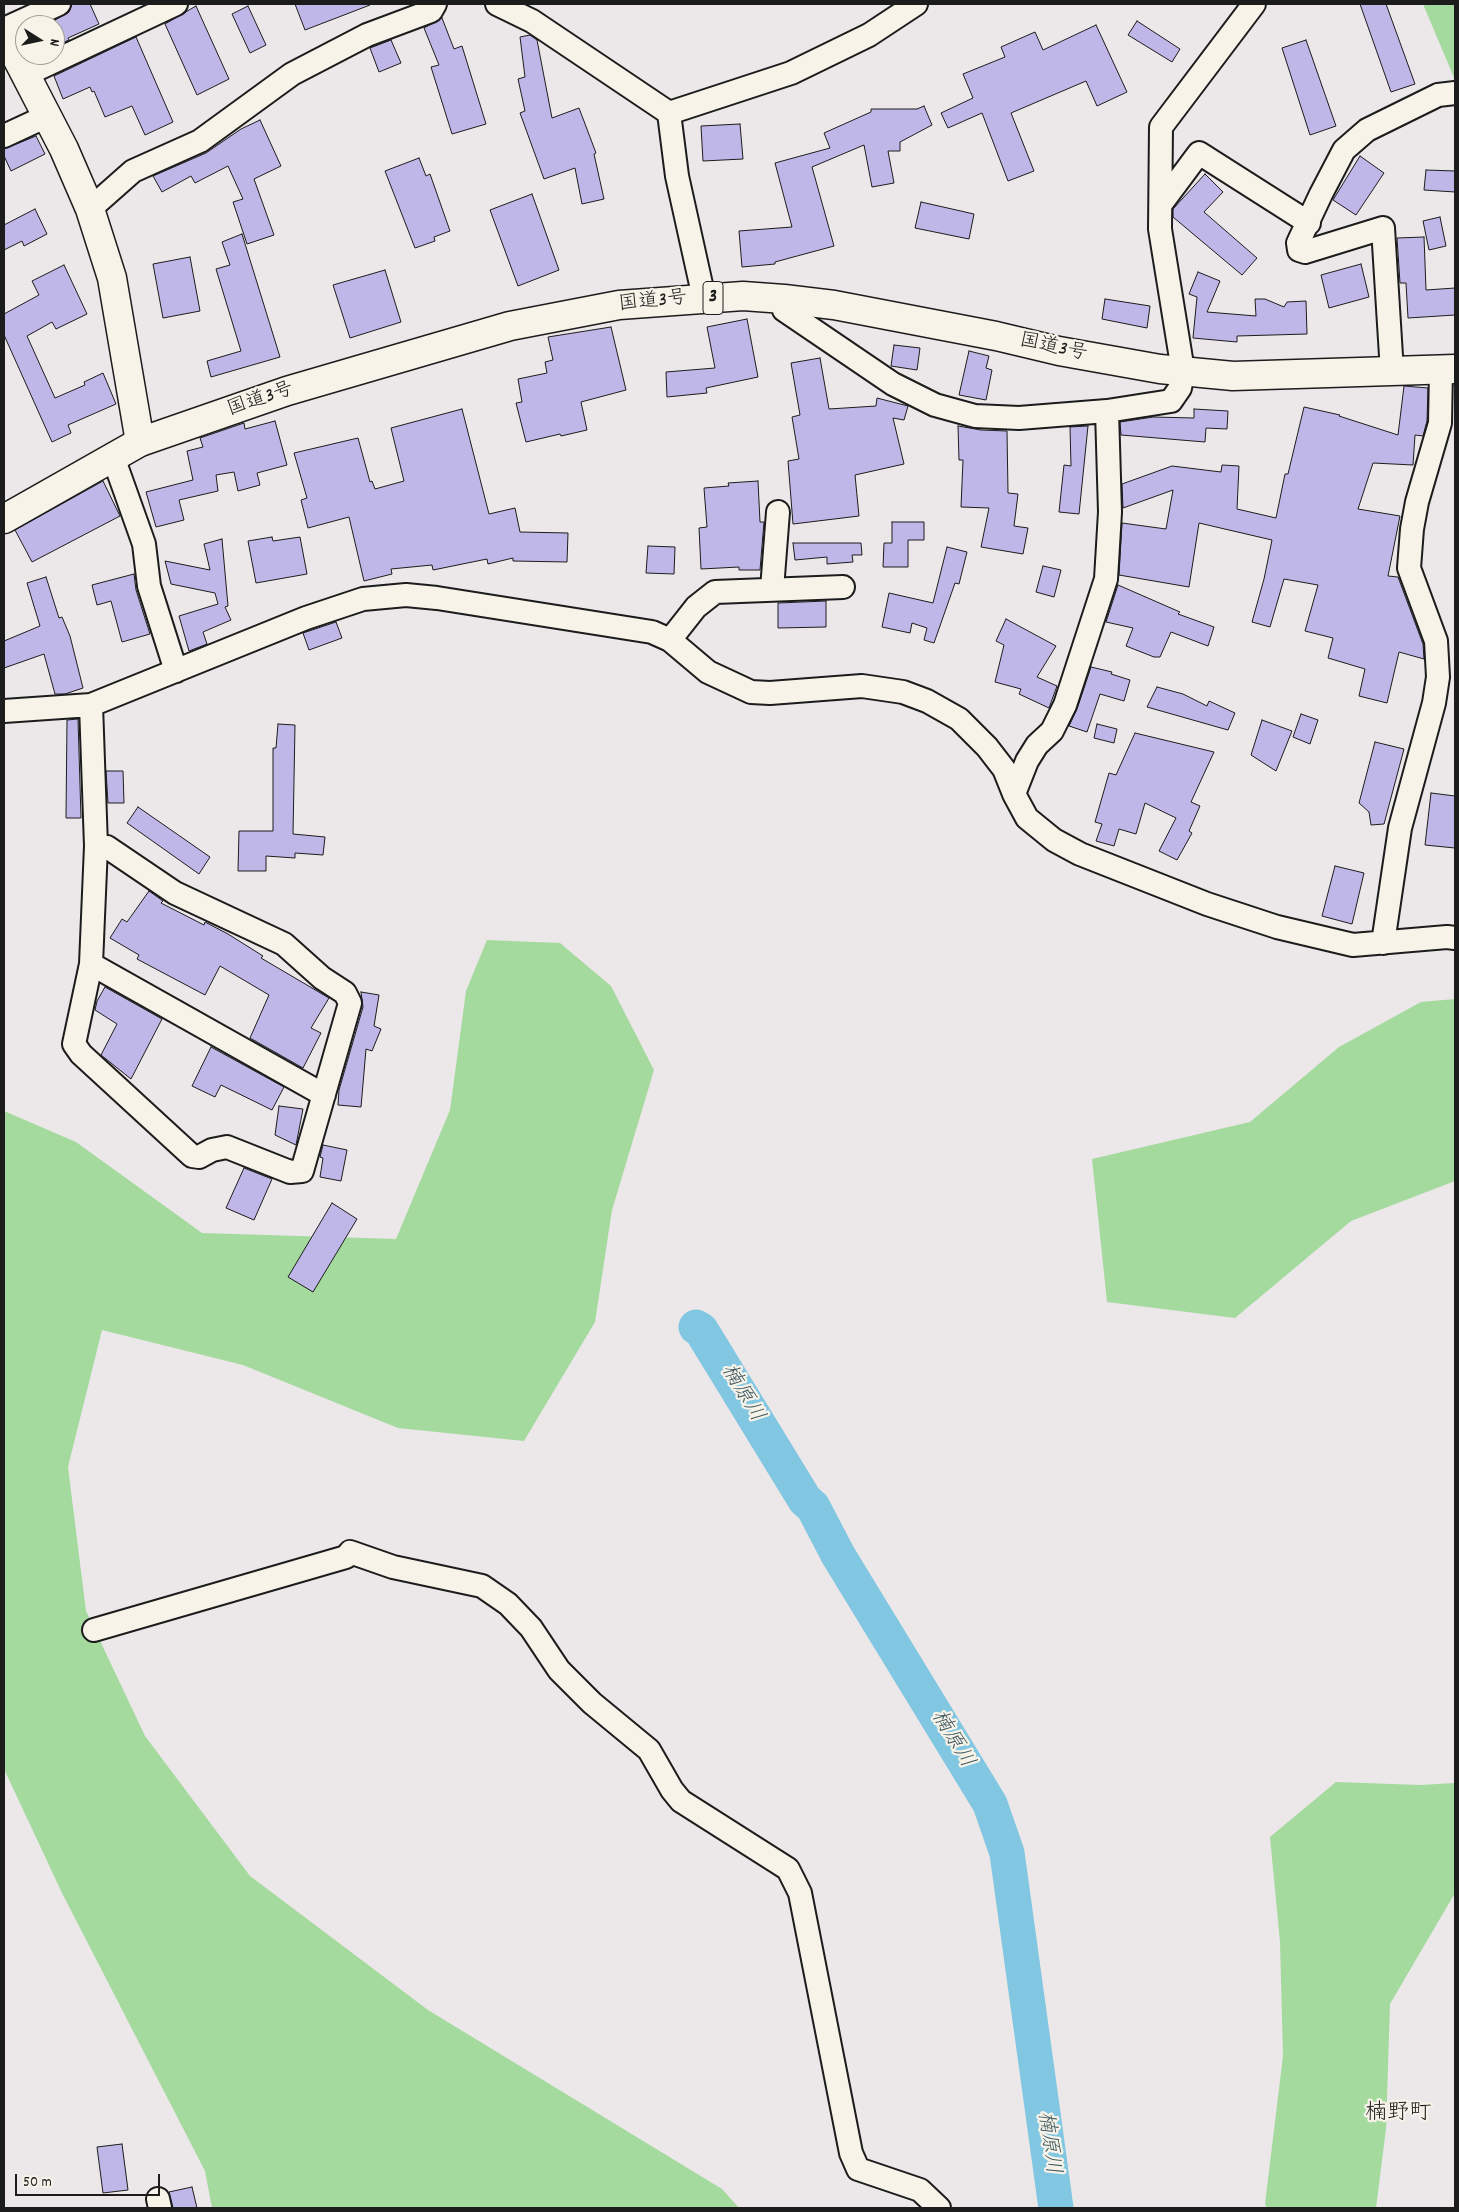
<!DOCTYPE html>
<meta charset="utf-8">
<style>
body{margin:0}
#map{position:relative;width:1459px;height:2212px;overflow:hidden;background:#ece7e8;font-family:Dekko,sans-serif}
canvas{display:block}
.frame{position:absolute;inset:0;border:5px solid #1c1c1c;pointer-events:none}
.north{position:absolute;left:15px;top:15px;width:50px;height:50px;box-sizing:border-box;background:#f7f3e8;border:1px solid #9f9d96;border-radius:50%;rotate:100deg;font-size:14px;font-weight:700;line-height:20px;text-align:center;color:#1c1c1c}
.north::after{content:'';display:block;margin:auto;width:18px;height:22px;background:#1c1c1c;clip-path:polygon(50% 0,100% 100%,50% 72%,0 100%)}
.scale{position:absolute;left:15px;top:2174px;width:145px;height:22px;box-sizing:border-box;border:2px solid #1c1c1c;border-top:0;padding-left:6px;font-size:15px;line-height:18px;white-space:nowrap;color:#1c1c1c;-webkit-text-stroke:4px #f7f3e8;paint-order:stroke}
</style>
<div id="map">
<canvas width="1459" height="2212"></canvas>
<div class="frame"></div>
<div class="north">N</div>
<div class="scale">50 m</div>
</div>
<script>
const ctx = document.querySelector('canvas').getContext('2d');
ctx.lineJoin = 'round';
function fill(path, color) { ctx.fillStyle = color; ctx.fill(path, 'evenodd'); }
const toPath = rows => new Path2D(rows.map(r => 'M' + r).join(''));
function trace(path, color, width, dash) { ctx.strokeStyle = color; ctx.lineWidth = width; ctx.lineCap = dash ? 'butt' : 'round'; ctx.setLineDash(dash || []); ctx.stroke(path); }
function drawText(font, color, halo, rows, align = 'center') {
  ctx.font = font + ' Dekko,"Klee One",sans-serif'; ctx.lineWidth = 4.5; ctx.setLineDash([]); ctx.textBaseline = 'middle'; ctx.strokeStyle = halo; ctx.fillStyle = color; for (const [text, x, y, turn = 0] of rows) {
    ctx.save(); ctx.translate(x, y); ctx.rotate((+turn || 0) * Math.PI / 180); ctx.textAlign = isNaN(turn) ? turn : align; if (halo) ctx.strokeText(text, 0, 0); ctx.fillText(text, 0, 0); ctx.restore();
  }
}
const green = toPath([
 [1423,4,1455,4,1455,80],
 [487,940,560,943,611,986,654,1070,612,1210,595,1322,524,1441,398,1428,243,1365,102,1330,68,1467,86,1611,145,1736,250,1876,428,2010,722,2189,739,2208,212,2208,205,2171,62,1893,4,1769,4,1111,76,1142,202,1233,396,1239,450,1110,466,991],
 [1455,999,1455,1181,1351,1221,1235,1318,1107,1302,1092,1159,1250,1122,1339,1047,1421,1002],
 [1336,1782,1420,1785,1455,1783,1455,1893,1390,2004,1386,2129,1376,2208,1267,2208,1265,2204,1283,2056,1280,1942,1270,1837]
]);
const river = toPath([
 [696,1327,701,1330,805,1500,813,1507,838,1555,990,1804,1007,1853,1056,2208]
]);
const building = toPath([
 [72,4,90,4,99,24,68,38,69,40,55,46,55,20,69,12,72,4],
 [295,4,370,4,370,5,305,30,295,4],
 [1360,4,1386,4,1415,84,1391,92,1360,4],
 [196,6,229,79,197,95,165,24,196,6],
 [248,6,266,45,250,53,232,14,248,6],
 [442,18,454,49,462,46,486,124,452,134,431,67,439,65,424,28,442,18],
 [1137,21,1180,49,1172,62,1128,35,1137,21],
 [1096,25,1127,92,1097,106,1086,81,1011,113,1034,171,1008,181,982,113,948,128,941,113,973,98,963,74,1005,57,1001,47,1035,32,1043,50,1096,25],
 [530,35,537,40,552,118,579,108,596,153,594,154,604,199,582,204,575,168,544,179,520,113,525,111,518,79,525,77,520,37,530,35],
 [136,37,173,122,145,135,132,106,105,117,94,91,92,92,90,87,63,99,54,76,136,37],
 [391,40,401,63,379,72,370,48,391,40],
 [1306,40,1336,126,1310,135,1282,48,1306,40],
 [924,106,932,125,900,142,900,151,888,151,894,183,872,187,864,145,812,167,834,246,775,262,775,264,742,267,739,231,792,227,775,163,830,148,824,133,871,112,871,109,917,109,924,106],
 [260,120,281,166,254,179,274,235,247,244,233,202,243,199,228,166,195,183,191,176,162,192,153,176,206,153,241,129,260,120],
 [740,124,743,159,703,161,701,126,740,124],
 [36,136,45,154,11,171,4,156,4,149,36,136],
 [1360,156,1384,173,1356,215,1333,200,1360,156],
 [419,158,426,176,430,174,450,231,434,237,435,241,415,248,385,171,419,158],
 [1426,170,1455,171,1455,192,1424,190,1426,170],
 [1205,174,1223,192,1204,212,1257,258,1242,275,1173,217,1173,209,1205,174],
 [532,194,559,270,518,286,490,210,532,194],
 [921,202,974,214,969,239,915,228,921,202],
 [35,209,47,234,24,246,22,241,4,250,4,225,35,209],
 [1440,217,1446,246,1429,250,1423,221,1440,217],
 [242,234,280,357,211,377,207,361,241,351,216,269,230,265,222,242,242,234],
 [1424,237,1426,290,1455,288,1455,315,1408,318,1406,283,1400,283,1397,238,1424,237],
 [190,257,200,311,163,318,153,264,190,257],
 [1361,264,1369,297,1329,308,1321,275,1361,264],
 [64,265,87,314,56,329,52,322,27,336,55,398,85,385,84,382,103,373,116,404,68,425,71,433,52,442,4,335,4,314,39,295,32,281,64,265],
 [385,270,401,322,350,338,333,285,385,270],
 [1198,272,1220,281,1207,312,1256,316,1255,299,1265,299,1284,307,1287,302,1306,301,1307,334,1237,336,1237,342,1193,338,1197,297,1189,294,1198,272],
 [1105,299,1150,306,1147,328,1102,319,1105,299],
 [747,319,758,377,706,388,707,393,667,397,666,372,715,368,707,327,747,319],
 [611,327,626,390,581,402,587,430,561,436,560,434,526,442,516,403,522,402,518,379,547,373,545,362,553,360,548,337,611,327],
 [894,345,920,348,917,370,891,366,894,345],
 [969,351,989,356,986,368,992,370,986,400,959,395,969,351],
 [820,358,829,409,876,406,877,398,908,406,904,420,893,418,904,464,855,475,859,516,793,524,788,461,799,459,792,417,800,415,791,363,820,358],
 [1404,386,1428,388,1427,421,1423,436,1415,435,1413,465,1373,463,1358,509,1400,516,1388,576,1398,577,1423,644,1424,659,1399,652,1387,703,1359,696,1365,669,1328,658,1333,638,1305,631,1318,585,1284,579,1270,627,1252,622,1264,579,1272,540,1199,523,1189,587,1119,575,1122,523,1166,529,1173,490,1123,508,1122,484,1172,466,1221,472,1222,465,1239,466,1237,509,1276,518,1285,474,1288,474,1304,407,1340,415,1339,416,1398,435,1404,386],
 [462,409,489,514,515,508,520,532,568,533,567,562,513,561,513,558,488,564,487,559,433,570,432,565,391,569,392,574,364,581,349,517,308,528,301,500,307,498,294,453,358,438,370,482,372,481,375,489,404,481,391,428,462,409],
 [1194,409,1228,411,1227,429,1206,428,1205,442,1121,435,1120,422,1153,417,1194,418,1194,409],
 [275,421,287,465,257,473,260,485,238,491,234,472,216,475,218,491,179,500,184,520,156,527,146,492,193,480,187,451,203,447,200,438,244,423,245,429,275,421],
 [958,426,981,430,1007,431,1008,493,1018,494,1014,526,1028,528,1023,554,981,547,989,508,961,507,963,460,959,460,958,426],
 [1088,426,1079,514,1059,512,1064,465,1071,466,1070,427,1088,426],
 [103,481,120,516,32,562,15,530,103,481],
 [758,481,760,522,764,522,760,570,739,570,739,567,701,569,699,528,707,527,704,488,729,486,728,483,758,481],
 [892,522,924,522,924,540,908,540,908,567,883,567,884,543,892,543,892,522],
 [272,537,273,541,300,537,307,574,256,583,248,541,272,537],
 [222,539,228,606,225,607,231,620,203,632,207,644,189,651,179,616,218,604,215,593,171,584,165,561,210,570,204,544,222,539],
 [793,543,861,543,862,555,852,555,853,562,827,564,827,557,795,560,793,543],
 [648,546,675,547,674,574,646,573,648,546],
 [947,547,967,552,959,584,955,583,934,643,924,640,927,628,912,623,910,633,882,627,889,593,933,603,947,547],
 [1043,566,1061,570,1054,597,1036,592,1043,566],
 [134,574,136,590,150,634,122,642,111,601,97,605,92,585,134,574],
 [46,577,59,618,62,617,70,636,83,688,65,694,55,694,44,654,4,668,4,641,40,626,27,583,46,577],
 [1118,585,1180,612,1178,614,1214,627,1208,646,1171,632,1160,657,1154,657,1126,646,1133,628,1106,622,1118,585],
 [826,601,826,627,778,628,778,603,826,601],
 [1006,619,1056,646,1037,677,1057,686,1049,708,1019,694,1021,689,995,682,1004,645,996,641,1006,619],
 [336,622,342,638,309,650,303,633,336,622],
 [1091,667,1112,672,1111,674,1130,680,1124,701,1100,694,1087,732,1069,726,1077,709,1091,667],
 [1157,687,1183,694,1207,706,1209,701,1235,713,1228,730,1147,707,1157,687],
 [1301,714,1318,720,1310,744,1293,737,1301,714],
 [78,719,81,818,66,818,67,720,78,719],
 [1262,720,1292,731,1276,771,1251,755,1262,720],
 [278,724,295,725,293,834,325,837,323,855,295,853,295,858,266,856,266,871,238,871,239,831,273,831,273,748,276,748,278,724],
 [1097,724,1117,729,1114,743,1094,738,1097,724],
 [1135,733,1214,752,1191,802,1200,806,1189,831,1192,833,1177,860,1159,851,1176,818,1145,803,1136,834,1119,829,1114,846,1096,841,1102,824,1095,822,1109,773,1116,775,1135,733],
 [1375,742,1404,749,1384,824,1371,825,1369,812,1359,803,1375,742],
 [106,771,123,771,124,803,108,803,106,771],
 [1431,793,1455,796,1455,848,1425,845,1431,793],
 [138,807,210,857,199,874,127,823,138,807],
 [1335,866,1364,873,1352,924,1322,916,1335,866],
 [149,891,163,901,161,903,204,925,205,922,228,934,263,956,261,958,329,998,311,1028,321,1033,303,1068,250,1038,269,995,220,966,205,995,137,959,139,955,110,938,122,919,127,922,149,891],
 [105,987,162,1019,131,1079,101,1055,117,1024,95,1010,97,1001,105,987],
 [361,992,379,995,374,1026,381,1029,372,1051,366,1049,361,1107,338,1105,339,1090,363,1007,361,992],
 [211,1047,284,1087,272,1110,221,1085,215,1097,192,1086,211,1047],
 [279,1106,303,1109,296,1145,275,1135,279,1106],
 [323,1145,347,1150,341,1181,320,1177,323,1158,320,1157,323,1145],
 [244,1168,272,1179,254,1220,226,1208,244,1168],
 [332,1203,357,1219,313,1292,288,1277,332,1203],
 [122,2144,128,2190,103,2193,97,2147,122,2144],
 [192,2187,197,2208,173,2208,169,2192,192,2187]
]);
const street = toPath([
 [497,4,532,21,669,113,791,73,869,35,916,4],
 [4,29,59,4],
 [25,75,176,4],
 [669,113,677,176,704,298],
 [4,136,47,116],
 [1161,204,1199,153,1309,223],
 [90,209,133,171,200,141,292,74,367,35,431,11,435,4],
 [784,299,784,310,893,384,935,405,975,416,1019,418,1107,411],
 [1392,372,1383,228,1305,252,1299,250,1298,243,1321,194,1344,150,1367,130,1438,95,1455,93],
 [113,457,144,544,149,586,176,671],
 [772,589,778,512],
 [670,640,696,607,715,592,843,587],
 [91,705,96,846],
 [4,711,91,705,306,618,363,599,406,595,437,598,652,632,670,640,708,672,751,692,770,693,862,686,903,692,927,701,959,719,987,747,1004,769,1014,794,1027,818,1054,840,1080,854,1207,904,1277,927,1353,945,1447,937,1455,938],
 [1014,794,1027,761,1037,745,1052,731,1065,705,1106,579,1110,512,1107,411,1171,401,1180,388,1183,371,1160,229,1161,127,1254,4],
 [96,846,107,847,175,893,284,944,322,978,345,993,350,1003,302,1171,290,1172,227,1147,212,1150,199,1157,192,1156,81,1054,74,1044,91,964,96,846],
 [1383,943,1400,828,1434,703,1438,677,1436,641,1409,568,1412,529,1417,502,1440,423,1441,370],
 [91,964,324,1095],
 [94,1630,346,1557,350,1552,393,1567,482,1586,508,1604,531,1628,559,1670,592,1703,649,1750,672,1790,681,1801,788,1869,800,1893,851,2153,858,2169,920,2190,939,2208],
 [158,2199,160,2208]
]);
const secondary = toPath([
 [4,33,64,149,90,209,112,278,140,442]
]);
const highway = toPath([
 [4,519,140,442,287,391,510,326,619,305,743,296,784,299,834,305,996,336,1059,351,1160,369,1233,376,1455,369]
]);
const shields = [
 [713,298,20]
];
const shieldNames = [
 ["3",713,298]
];
const streetNames = [
 ["国道3号",653,303,-6],
 ["国道3号",1053,349,12],
 ["国道3号",261,401,-19]
];
const waterNames = [
 ["楠原川",741,1394,59],
 ["楠原川",951,1740,59],
 ["楠原川",1047,2143,82]
];
const quarterNames = [
 ["楠野町",1398,2115]
];
fill(green, '#a4da9e');
trace(river, '#81c7e2', 35);
fill(building, '#c0b7e9');
trace(building, '#1c1c1c', 1);
trace(street, '#1c1c1c', 26);
trace(secondary, '#1c1c1c', 31);
trace(highway, '#1c1c1c', 31);
trace(street, '#f7f3e8', 22);
trace(secondary, '#f7f3e8', 28);
trace(highway, '#f7f3e8', 28);
for (const [x, y, w] of shields) { const box = new Path2D(); box.roundRect(x - w / 2, y - 16.5, w, 33, 4); ctx.fillStyle = '#f7f3e8'; ctx.fill(box); trace(box, '#1c1c1c', 1); }
drawText('bold 19px', '#1c1c1c', null, shieldNames);
drawText('20px', '#1c1c1c', '#f7f3e8', streetNames);
drawText('italic 21px', '#3f5861', '#f7f3e8', waterNames);
drawText('22px', '#1c1c1c', '#f7f3e8', quarterNames);
</script>
